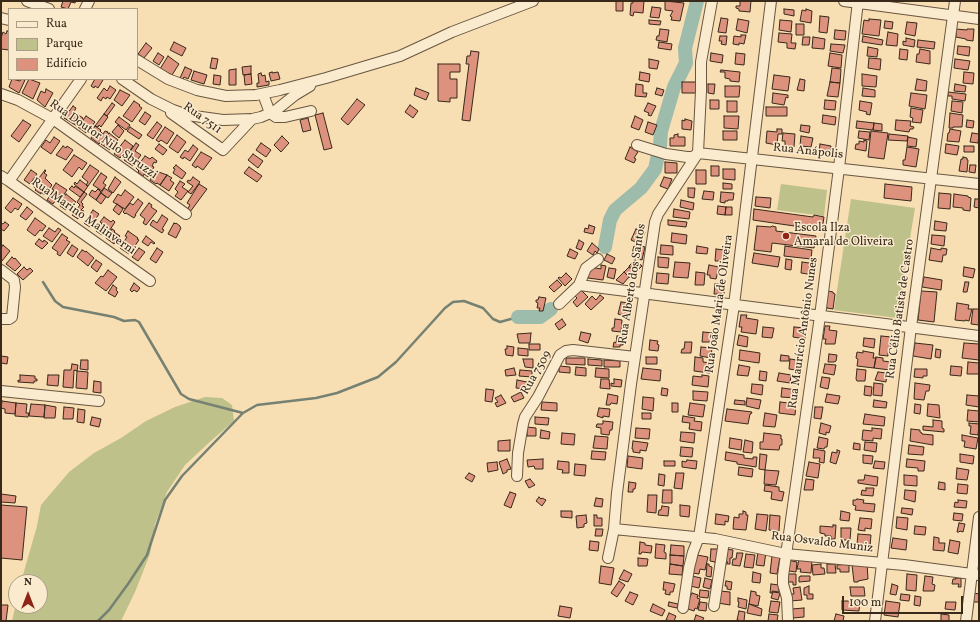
<!DOCTYPE html>
<meta charset="utf-8">
<style>
body{margin:0}
#map{position:relative;width:980px;height:622px;overflow:hidden;background:#f8deb3;font-family:Vollkorn,serif}
canvas{display:block}
.frame{position:absolute;inset:0;border:2px solid #38291a;pointer-events:none}
.legend{position:absolute;left:8px;top:8px;width:130px;height:72px;box-sizing:border-box;background:#faeace;border:1px solid #ac9d86;margin:0;padding:5px 7px;list-style:none;font-size:12px;color:#38291a}
.legend li{display:flex;align-items:center;gap:8px;height:20px}
.legend b{width:20px;border:1px solid #ac9d86}
.north{position:absolute;left:8px;top:574px;width:40px;height:40px;box-sizing:border-box;background:#faeace;border:1px solid #ac9d86;border-radius:50%;rotate:0deg;font-size:11px;font-weight:700;line-height:16px;text-align:center;color:#38291a}
.north::after{content:'';display:block;margin:auto;width:14px;height:18px;background:#8f2418;clip-path:polygon(50% 0,100% 100%,50% 72%,0 100%)}
.scale{position:absolute;left:842px;top:596px;width:121px;height:18px;box-sizing:border-box;border:2px solid #38291a;border-top:0;padding-left:5px;font-size:12px;line-height:14px;white-space:nowrap;color:#38291a;-webkit-text-stroke:3px #faeace;paint-order:stroke}
</style>
<div id="map">
<canvas width="980" height="622"></canvas>
<div class="frame"></div>
<ul class="legend">
<li><b style="height:5px;background:#faeace"></b>Rua</li>
<li><b style="height:11px;background:#bfc18b"></b>Parque</li>
<li><b style="height:11px;background:#dd927e"></b>Edifício</li>
</ul>
<div class="north">N</div>
<div class="scale">100 m</div>
</div>
<script>
const ctx = document.querySelector('canvas').getContext('2d');
ctx.lineJoin = 'round';
function fill(path, color) { ctx.fillStyle = color; ctx.fill(path, 'evenodd'); }
const toPath = rows => new Path2D(rows.map(r => 'M' + r).join(''));
function trace(path, color, width, dash) { ctx.strokeStyle = color; ctx.lineWidth = width; ctx.lineCap = dash ? 'butt' : 'round'; ctx.setLineDash(dash || []); ctx.stroke(path); }
function drawText(font, color, halo, rows, align = 'center') {
  ctx.font = font + ' Vollkorn,serif'; ctx.lineWidth = 3; ctx.setLineDash([]); ctx.textBaseline = 'middle'; ctx.strokeStyle = halo; ctx.fillStyle = color; for (const [text, x, y, turn = 0] of rows) {
    ctx.save(); ctx.translate(x, y); ctx.rotate((+turn || 0) * Math.PI / 180); ctx.textAlign = isNaN(turn) ? turn : align; if (halo) ctx.strokeText(text, 0, 0); ctx.fillText(text, 0, 0); ctx.restore();
  }
}
const green = toPath([
 [781,184,827,190,824,216,777,210],
 [851,199,915,208,897,318,834,310],
 [205,397,222,398,232,405,234,421,213,439,185,465,167,492,155,524,150,554,135,592,121,621,12,621,16,604,16,606,40,606,40,582,21,582,37,526,41,505,69,472,94,453,121,438,146,421,175,407]
]);
const stream = toPath([
 [43,282,55,301,63,307,114,317,124,321,135,320,139,322,181,394,189,399,243,413],
 [98,621,109,610,128,584,147,555,165,500,182,476,243,413,257,405,316,398,337,393,378,377,396,362,445,308,453,302,464,301,483,308,493,319,500,322,518,317]
]);
const river = toPath([
 [605,247,610,220,615,210,641,188,655,169,660,146,661,131,674,87,686,63,685,48,697,1],
 [518,317,540,317,551,309]
]);
const building = toPath([
 [63,1,76,1,75,3,71,2,68,9,61,7,63,1],
 [616,1,623,1,623,11,616,11,616,1],
 [633,1,644,1,643,13,634,12,633,16,630,15,631,3,633,3,633,1],
 [665,1,684,3,680,21,671,20,672,17,670,16,673,11,665,10,665,1],
 [740,1,751,1,750,12,739,11,739,9,736,8,736,6,740,6,740,1],
 [652,7,661,8,659,18,650,17,652,7],
 [784,9,794,10,794,16,784,14,784,9],
 [806,9,812,11,811,23,800,21,802,10,806,11,806,9],
 [820,16,829,17,827,33,819,32,820,16],
 [721,18,728,19,726,33,718,32,721,18],
 [738,19,749,21,747,33,736,30,738,19],
 [869,19,881,20,879,36,862,34,864,20,869,21,869,19],
 [649,20,661,21,660,25,649,24,649,20],
 [780,20,792,21,791,32,779,30,780,20],
 [885,21,893,22,892,29,884,28,885,21],
 [907,22,917,23,915,36,905,34,907,22],
 [796,24,804,24,804,35,796,35,796,24],
 [660,29,669,30,667,42,656,40,657,36,659,36,660,29],
 [956,29,967,30,967,29,974,29,973,41,966,40,966,39,956,37,956,29],
 [835,30,846,31,845,40,834,39,835,30],
 [7,31,9,31,9,50,1,49,1,38,3,32,6,34,7,31],
 [888,32,898,34,897,46,886,45,888,32],
 [779,33,792,34,791,43,796,43,795,49,787,48,787,43,778,42,779,33],
 [741,35,746,35,744,44,739,43,739,45,733,44,734,36,741,37,741,35],
 [720,36,727,36,726,45,721,44,722,41,719,41,720,36],
 [863,36,883,40,882,45,862,42,863,36],
 [803,37,810,37,809,45,802,45,803,37],
 [813,37,825,39,824,49,812,48,813,37],
 [906,38,915,40,914,47,903,45,903,41,906,42,906,38],
 [918,40,935,42,934,49,917,47,918,40],
 [174,42,186,48,182,56,170,50,174,42],
 [659,42,672,44,671,50,658,48,659,42],
 [146,43,152,48,144,58,138,54,146,43],
 [831,44,845,45,843,53,830,51,831,44],
 [958,46,970,47,969,56,957,54,958,46],
 [868,47,878,49,877,57,867,56,868,47],
 [900,49,908,50,907,60,899,59,900,49],
 [920,49,930,51,930,64,916,62,917,54,919,54,920,49],
 [471,51,479,52,470,121,462,120,469,64,466,64,467,56,470,56,471,51],
 [158,53,164,57,159,65,153,61,158,53],
 [711,53,723,55,722,63,710,61,711,53],
 [736,53,745,54,744,65,735,64,736,53],
 [830,53,842,55,841,68,828,66,830,53],
 [168,56,179,64,172,75,160,69,168,56],
 [212,58,218,59,216,69,210,68,212,58],
 [869,58,881,59,880,70,868,68,869,58],
 [649,59,659,61,657,69,649,68,649,59],
 [955,59,970,61,968,70,954,68,955,59],
 [438,64,460,64,460,72,450,72,450,79,457,79,457,98,450,98,450,102,438,101,438,64],
 [251,66,251,74,243,75,242,67,251,66],
 [185,67,192,70,188,79,184,77,183,79,180,78,185,67],
 [832,68,841,69,840,83,830,82,832,68],
 [236,69,236,85,229,85,229,70,236,69],
 [721,70,740,72,739,82,730,81,730,79,725,78,725,72,720,72,721,70],
 [194,71,207,75,204,84,191,80,194,71],
 [272,72,272,73,278,72,280,79,271,81,269,73,272,72],
 [640,72,650,74,649,82,639,80,640,72],
 [964,72,974,73,973,84,963,83,964,72],
 [261,73,262,76,265,75,266,82,269,81,269,85,257,87,257,83,259,83,258,74,261,73],
 [251,74,252,84,245,85,244,75,251,74],
 [862,74,877,76,876,87,862,86,862,74],
 [214,75,221,76,220,85,213,84,214,75],
 [774,75,790,77,788,91,772,89,774,75],
 [12,79,20,81,21,79,25,80,19,93,9,87,12,79],
 [29,79,40,83,33,99,22,93,29,79],
 [95,79,101,79,103,80,98,88,95,86,94,88,91,86,95,79],
 [800,79,805,80,804,91,797,90,800,79],
 [917,79,927,81,926,91,915,90,917,79],
 [682,82,696,82,696,93,682,93,682,82],
 [830,82,840,83,838,97,827,96,830,82],
 [636,84,643,85,643,93,647,93,646,97,635,96,636,84],
 [708,84,715,84,714,94,708,93,708,84],
 [955,84,966,86,965,92,954,91,955,84],
 [110,86,116,90,110,99,107,97,106,99,103,97,101,101,97,98,104,88,107,91,110,86],
 [725,86,740,86,739,97,725,97,725,86],
 [416,88,429,93,426,100,414,95,416,88],
 [657,88,664,90,662,96,655,94,657,88],
 [863,88,875,90,875,97,862,96,863,88],
 [46,89,53,93,45,107,37,100,41,91,45,93,46,89],
 [120,90,130,95,122,106,114,100,120,90],
 [948,92,966,94,965,101,952,99,952,96,948,96,948,92],
 [773,93,788,95,788,98,786,97,784,105,772,103,773,93],
 [911,93,927,95,925,109,909,106,911,93],
 [357,99,365,105,348,125,341,119,357,99],
 [710,100,719,100,719,109,710,109,710,100],
 [825,100,836,101,835,110,824,109,825,100],
 [134,101,140,105,139,106,142,108,132,122,123,116,134,101],
 [727,101,737,101,737,112,727,112,727,101],
 [860,101,872,103,870,115,866,114,867,112,859,110,860,101],
 [952,101,963,102,962,113,951,111,952,101],
 [112,103,115,105,107,116,104,114,112,103],
 [648,103,656,106,651,116,648,115,649,113,644,111,648,103],
 [410,105,418,111,413,118,405,112,410,105],
 [73,106,76,108,74,112,83,118,77,126,64,118,73,106],
 [766,107,787,107,787,116,766,116,766,107],
 [911,108,923,110,921,123,912,122,913,118,910,117,911,108],
 [145,112,151,116,145,125,139,121,145,112],
 [323,113,332,148,324,150,315,115,323,113],
 [950,113,963,115,962,127,953,127,953,128,949,128,950,113],
 [104,114,108,117,101,127,99,125,98,127,95,126,104,114],
 [823,115,836,117,835,125,822,123,823,115],
 [86,116,95,122,86,133,78,127,86,116],
 [635,116,643,120,639,130,631,127,635,116],
 [724,116,739,116,738,129,724,128,724,116],
 [119,117,130,125,126,130,115,122,119,117],
 [308,118,311,130,303,132,300,120,308,118],
 [685,119,692,121,691,130,682,129,682,120,685,121,685,119],
 [23,120,31,125,19,142,11,136,23,120],
 [896,120,911,121,910,126,914,127,913,129,910,129,909,132,895,130,896,120],
 [967,120,974,121,973,128,966,127,967,120],
 [857,121,874,123,873,130,856,128,857,121],
 [157,122,162,126,153,139,147,135,157,122],
 [648,122,657,125,653,135,645,132,648,122],
 [874,123,882,124,882,131,873,130,874,123],
 [118,125,124,131,119,138,112,132,118,125],
 [801,125,810,126,809,133,800,131,801,125],
 [95,126,101,130,100,131,103,134,105,131,108,132,99,144,91,138,93,134,91,132,95,126],
 [130,127,142,135,139,139,127,131,130,127],
 [165,127,174,133,167,144,161,140,159,142,156,140,165,127],
 [777,129,782,129,782,134,778,134,777,145,766,143,767,131,777,132,777,129],
 [950,129,961,131,959,142,947,141,948,133,949,133,950,129],
 [723,131,737,131,737,140,723,140,723,131],
 [859,131,870,132,869,140,858,138,859,131],
 [871,131,888,133,884,159,868,157,871,131],
 [109,133,118,140,110,150,101,144,109,133],
 [783,133,795,134,794,147,785,146,785,141,782,141,783,133],
 [972,133,979,134,978,143,970,142,972,133],
 [678,134,678,137,685,137,685,146,670,146,670,138,674,138,674,135,678,134],
 [889,134,908,136,907,141,888,140,889,134],
 [177,135,186,142,178,153,169,147,177,135],
 [282,136,289,143,281,152,274,145,282,136],
 [801,136,813,138,811,147,800,146,801,136],
 [54,137,60,141,51,154,41,147,46,140,50,143,54,137],
 [908,137,917,139,916,147,907,146,908,137],
 [125,140,133,146,129,152,126,150,120,158,114,154,125,140],
 [864,140,867,141,866,151,855,149,856,144,859,144,859,141,864,142,864,140],
 [136,143,139,145,135,151,141,155,133,166,124,160,136,143],
 [261,143,271,150,266,157,256,150,261,143],
 [159,144,167,150,163,155,155,149,159,144],
 [820,144,831,146,830,154,819,153,820,144],
 [946,144,959,146,957,155,945,153,946,144],
 [193,145,198,149,190,161,184,157,183,159,180,157,185,150,188,152,193,145],
 [63,146,66,148,67,146,73,150,66,160,56,155,63,146],
 [964,146,974,146,974,152,964,152,964,146],
 [630,147,638,152,634,158,636,159,634,163,625,159,630,147],
 [907,147,919,149,916,167,903,165,903,160,905,160,907,147],
 [201,152,212,158,203,170,197,166,196,168,192,165,201,152],
 [253,154,263,161,258,168,248,160,253,154],
 [74,155,87,163,82,170,79,167,72,177,63,170,74,155],
 [145,156,150,159,152,157,157,161,156,163,154,162,152,166,154,167,148,177,144,174,143,176,138,172,139,171,136,168,145,156],
 [963,157,967,158,967,160,968,160,967,172,959,171,961,159,963,159,963,157],
 [665,162,677,163,677,173,665,173,665,162],
 [90,165,99,171,88,186,86,185,88,182,82,177,90,165],
 [176,165,186,173,182,179,173,173,175,169,173,168,176,165],
 [970,165,976,165,975,173,969,172,970,165],
 [711,166,719,166,719,176,711,176,711,166],
 [249,167,262,176,257,182,244,173,249,167],
 [723,169,735,169,735,180,723,179,723,169],
 [31,170,37,174,30,184,24,180,31,170],
 [45,170,46,171,44,173,47,175,45,178,52,185,45,195,41,192,41,194,35,190,36,189,33,186,45,170],
 [696,170,706,170,706,184,696,184,696,170],
 [156,171,167,175,160,185,157,183,156,184,150,180,156,171],
 [101,173,107,177,103,183,106,185,102,191,93,185,101,173],
 [167,175,172,178,170,180,174,183,169,191,160,185,167,175],
 [115,177,121,182,113,193,108,189,115,177],
 [193,177,200,182,191,194,188,192,193,186,187,182,188,180,190,181,193,177],
 [664,177,672,179,668,189,660,186,664,177],
 [80,180,88,186,84,192,74,184,75,182,77,184,80,180],
 [180,181,185,184,182,187,188,191,181,200,175,196,178,192,175,189,180,181],
 [56,183,67,190,63,196,60,194,53,204,47,200,54,190,52,189,56,183],
 [723,183,732,184,732,189,723,189,723,183],
 [199,184,207,189,190,212,187,210,190,205,187,203,199,184],
 [885,184,912,187,911,201,884,198,885,184],
 [72,186,74,188,75,186,84,192,80,197,69,189,72,186],
 [104,188,112,193,108,198,101,193,104,188],
 [688,188,695,188,694,198,688,197,688,188],
 [98,189,101,192,96,200,89,195,92,190,95,192,98,189],
 [125,190,134,197,125,209,113,202,118,194,121,196,125,190],
 [704,191,714,192,713,200,702,199,704,191],
 [84,192,87,194,81,202,83,204,82,206,84,207,81,210,84,211,78,219,72,215,80,205,77,202,84,192],
 [721,192,734,193,733,200,728,200,728,201,725,201,725,203,720,202,721,192],
 [101,193,106,197,101,204,96,200,101,193],
 [939,193,951,194,950,209,938,208,939,193],
 [66,194,76,202,72,207,70,205,66,210,60,206,65,199,63,198,66,194],
 [954,194,968,196,968,197,971,198,970,211,963,210,963,208,953,207,954,194],
 [756,197,771,198,770,208,755,206,756,197],
 [13,198,22,204,18,210,15,208,11,213,5,208,13,198],
 [138,199,143,203,135,215,136,215,134,218,126,213,125,214,123,212,130,203,133,205,138,199],
 [975,199,979,199,979,208,974,207,975,199],
 [681,200,694,203,693,210,680,207,681,200],
 [149,203,152,205,151,207,157,211,146,225,143,223,145,219,140,215,149,203],
 [117,204,123,209,119,215,113,210,117,204],
 [718,206,726,207,725,215,717,214,718,206],
 [27,207,33,212,26,220,20,216,27,207],
 [726,207,732,207,732,215,725,215,726,207],
 [674,209,690,212,689,219,673,217,674,209],
 [754,209,813,217,814,215,824,217,822,230,753,220,754,209],
 [93,210,99,214,90,227,84,223,93,210],
 [162,215,168,219,162,229,164,230,162,233,150,225,153,220,157,223,162,215],
 [104,217,111,222,113,220,115,222,108,233,105,231,102,235,96,231,102,223,100,222,104,217],
 [35,218,46,226,42,231,40,230,35,236,27,230,35,218],
 [668,220,687,222,686,227,668,225,668,220],
 [935,221,947,223,946,231,934,230,935,221],
 [5,222,9,225,4,231,1,229,1,223,3,224,5,222],
 [174,223,175,224,176,223,180,226,180,227,181,228,176,238,168,234,174,223],
 [589,225,595,227,593,234,584,232,585,228,588,229,589,225],
 [757,226,771,227,772,226,776,227,776,231,816,236,814,248,772,243,771,252,754,250,757,226],
 [49,228,55,232,58,228,61,230,52,242,43,236,49,228],
 [112,229,115,231,114,232,120,236,114,244,106,238,112,229],
 [636,229,645,232,640,244,631,240,636,229],
 [128,231,138,238,137,239,139,240,129,254,120,248,127,237,125,236,128,231],
 [672,233,687,235,686,244,671,242,672,233],
 [62,234,68,238,66,240,70,242,60,256,57,254,58,252,52,248,62,234],
 [932,235,945,236,944,246,931,244,932,235],
 [146,236,155,243,154,244,151,242,148,246,142,242,146,236],
 [39,239,43,242,44,240,48,243,42,249,35,244,39,239],
 [579,240,584,243,581,250,576,248,579,240],
 [592,243,599,249,597,253,595,251,593,255,587,251,592,243],
 [3,245,10,251,2,261,1,261,1,248,3,245],
 [72,245,78,249,73,257,67,253,72,245],
 [638,245,645,247,642,260,631,257,634,246,637,247,638,245],
 [661,245,673,246,673,255,660,254,661,245],
 [697,246,708,248,707,254,696,253,697,246],
 [785,246,812,250,811,259,784,256,785,246],
 [139,248,145,252,138,261,132,257,139,248],
 [157,248,163,252,156,263,150,259,157,248],
 [931,248,941,250,941,248,947,249,946,255,943,255,942,262,929,260,931,248],
 [570,249,578,253,575,259,567,256,570,249],
 [716,249,724,250,723,261,715,261,716,249],
 [82,250,86,252,86,251,94,258,88,266,77,257,82,250],
 [754,253,780,257,778,267,752,263,754,253],
 [607,254,615,258,612,264,604,260,607,254],
 [12,257,14,259,15,258,21,265,15,271,6,264,12,257],
 [658,257,669,258,668,268,658,267,658,257],
 [786,259,792,260,791,270,785,269,786,259],
 [96,260,102,264,97,272,91,267,96,260],
 [635,260,642,266,636,272,629,266,635,260],
 [675,262,690,263,688,278,673,277,675,262],
 [802,262,816,264,814,275,801,273,802,262],
 [601,265,606,266,603,280,588,278,590,267,601,269,601,265],
 [709,265,719,267,716,279,710,278,710,275,707,275,709,265],
 [24,267,27,270,30,268,33,271,23,280,17,274,24,267],
 [629,267,635,274,630,278,624,272,629,267],
 [964,267,975,269,973,278,963,276,964,267],
 [609,268,616,269,614,279,607,277,609,268],
 [108,270,117,277,106,291,95,283,101,276,103,277,108,270],
 [624,272,629,277,623,284,616,280,624,272],
 [696,272,705,273,704,285,695,285,696,272],
 [566,273,572,279,565,286,558,278,559,277,561,278,566,273],
 [657,273,669,274,668,284,656,283,657,273],
 [924,277,942,280,941,290,922,287,924,277],
 [557,280,562,285,554,292,549,287,557,280],
 [965,282,969,282,967,292,963,292,965,282],
 [134,283,140,288,137,292,134,290,132,292,130,290,134,283],
 [715,284,724,284,724,294,714,294,715,284],
 [113,285,117,288,116,290,118,292,115,297,108,293,113,285],
 [581,290,588,297,577,307,573,302,577,298,575,296,581,290],
 [828,291,833,292,833,293,835,294,833,309,827,308,827,307,825,306,828,291],
 [921,291,937,292,934,322,918,320,921,291],
 [600,295,604,298,591,310,585,304,592,296,596,300,600,295],
 [539,297,546,298,543,311,539,311,540,308,537,308,538,303,536,302,536,300,538,300,539,297],
 [621,302,630,303,628,311,631,312,630,318,618,314,621,302],
 [957,303,969,305,968,309,972,309,969,321,965,320,965,321,955,320,957,303],
 [973,309,979,309,979,325,971,324,973,309],
 [741,315,747,315,746,318,758,320,756,334,741,332,742,327,739,327,741,315],
 [562,319,566,325,559,330,555,324,562,319],
 [615,319,622,320,621,332,612,331,612,328,614,328,615,319],
 [825,326,830,326,829,330,837,331,835,344,825,344,826,339,823,339,825,326],
 [763,327,774,328,772,338,762,337,763,327],
 [794,327,806,328,805,339,793,337,794,327],
 [581,332,591,334,588,343,579,340,581,332],
 [703,332,713,333,712,342,702,342,703,332],
 [531,333,530,343,519,343,517,334,531,333],
 [739,335,748,337,747,347,737,345,739,335],
 [617,336,625,337,623,345,620,345,620,347,613,347,614,342,616,343,617,336],
 [881,336,892,337,890,350,888,350,888,356,879,355,881,336],
 [864,338,875,339,874,348,863,346,864,338],
 [650,340,658,341,657,344,659,345,658,351,649,350,650,340],
 [685,342,692,342,691,353,681,353,682,349,684,349,685,342],
 [915,343,933,345,931,359,913,356,915,343],
 [964,343,979,344,979,360,962,358,964,343],
 [529,344,540,344,540,350,529,350,529,344],
 [507,346,514,347,513,356,506,355,505,349,507,349,507,346],
 [701,347,712,348,711,358,700,356,701,347],
 [518,348,528,349,528,356,518,355,518,348],
 [936,349,941,350,940,358,935,357,936,349],
 [740,350,760,353,759,363,739,360,740,350],
 [863,351,874,353,873,358,876,358,874,368,857,366,858,359,856,358,857,352,863,353,863,351],
 [829,354,837,355,836,361,834,362,828,362,829,354],
 [781,355,789,356,789,361,780,361,781,355],
 [1,356,8,357,7,364,1,363,1,356],
 [646,357,657,357,657,364,646,364,646,357],
 [695,357,703,358,703,362,711,363,710,373,694,371,695,357],
 [876,357,883,358,883,361,891,362,890,370,874,368,876,357],
 [566,358,585,358,585,365,566,364,566,358],
 [523,359,533,359,533,368,525,367,523,359],
 [588,359,602,360,602,366,588,365,588,359],
 [790,359,803,361,801,371,789,369,790,359],
 [81,360,88,360,88,370,80,369,81,360],
 [604,360,620,361,620,367,604,367,604,360],
 [968,362,979,363,979,374,967,374,968,362],
 [72,364,78,365,77,371,74,370,73,388,63,387,64,370,71,370,72,364],
 [825,364,836,365,834,375,823,373,825,364],
 [739,365,750,367,748,376,737,375,739,365],
 [559,366,570,367,570,373,559,372,559,366],
 [951,366,962,367,961,376,950,375,951,366],
 [576,367,586,368,586,376,575,375,576,367],
 [514,368,516,375,506,376,505,370,514,368],
 [596,368,609,369,609,378,595,377,596,368],
 [643,368,661,370,660,381,641,379,643,368],
 [857,369,866,370,865,381,857,381,856,379,857,369],
 [915,369,927,369,927,376,923,376,923,378,914,377,915,369],
 [520,370,532,371,532,377,519,376,520,370],
 [77,371,88,372,87,389,76,388,77,371],
 [760,371,767,372,766,381,759,380,760,371],
 [878,372,887,373,886,382,875,380,878,372],
 [779,373,791,375,790,383,777,381,779,373],
 [20,375,35,376,35,379,37,379,37,381,34,381,34,383,18,382,18,380,20,381,20,375],
 [48,375,59,375,58,386,47,385,48,375],
 [702,375,709,376,708,387,692,385,693,376,702,377,702,375],
 [822,377,830,378,828,389,820,387,822,377],
 [601,379,609,379,610,389,600,388,601,379],
 [614,379,622,380,621,387,611,386,611,383,614,384,614,379],
 [517,380,527,382,526,389,516,388,517,380],
 [94,381,101,382,101,393,93,392,94,381],
 [874,383,883,384,882,396,873,395,874,383],
 [915,383,930,385,929,391,926,391,924,400,914,399,915,383],
 [752,384,763,385,762,395,751,393,752,384],
 [865,386,872,387,871,396,864,395,865,386],
 [662,388,668,389,667,396,661,395,662,388],
 [782,388,797,390,796,398,781,397,782,388],
 [486,389,494,390,492,402,485,401,486,389],
 [693,391,708,392,707,401,693,400,693,391],
 [521,392,524,398,514,402,511,397,521,392],
 [608,394,618,396,617,404,611,403,610,405,606,405,608,394],
 [827,394,840,396,838,404,825,402,827,394],
 [501,395,506,403,497,407,495,403,498,402,495,398,501,395],
 [967,395,979,396,979,407,966,405,967,395],
 [643,397,654,398,653,411,642,409,643,397],
 [747,398,761,400,759,409,746,406,747,398],
 [735,400,745,401,745,405,734,404,735,400],
 [874,400,887,402,886,408,873,407,874,400],
 [2,401,16,403,15,414,5,413,5,409,1,408,2,401],
 [542,402,557,403,557,411,541,410,542,402],
 [780,402,796,404,795,415,779,413,780,402],
 [16,403,27,404,26,413,29,413,28,417,15,416,16,403],
 [672,403,678,403,678,412,672,412,672,403],
 [690,403,705,405,703,417,688,415,690,403],
 [31,404,45,405,44,417,29,416,31,404],
 [915,404,921,405,920,414,914,413,915,404],
 [928,404,939,405,940,418,927,416,928,404],
 [45,405,56,407,55,418,44,418,45,405],
 [64,407,74,408,73,419,63,419,64,407],
 [815,407,823,407,821,419,814,418,815,407],
 [599,408,610,409,609,417,603,416,603,418,597,416,599,408],
 [78,409,85,410,84,423,77,422,78,409],
 [727,409,752,412,751,414,750,414,748,424,725,421,727,409],
 [968,410,979,411,979,422,967,421,968,410],
 [642,413,651,413,651,419,642,419,642,413],
 [765,413,777,415,775,427,763,426,765,413],
 [865,414,885,417,884,426,863,424,865,414],
 [683,416,695,418,694,421,702,422,701,431,689,429,690,423,682,422,683,416],
 [92,417,101,419,99,427,90,425,92,417],
 [535,417,549,418,548,425,535,424,535,417],
 [933,420,942,421,942,428,944,429,944,432,923,430,923,426,933,427,933,420],
 [603,421,613,422,612,430,610,430,609,435,601,434,601,428,596,427,597,424,603,424,603,421],
 [821,423,831,426,829,433,826,432,826,435,819,433,821,423],
 [969,423,979,424,978,435,970,434,971,426,969,426,969,423],
 [527,427,536,428,536,436,527,436,527,427],
 [636,428,650,429,649,439,635,438,636,428],
 [872,428,882,429,881,439,873,438,873,441,862,440,863,430,872,431,872,428],
 [911,429,920,430,920,432,922,433,922,434,933,435,933,445,910,441,911,429],
 [541,430,550,432,549,439,540,438,541,430],
 [681,432,695,433,694,443,680,441,681,432],
 [562,433,575,434,574,445,561,444,562,433],
 [764,433,781,435,781,439,782,439,782,445,780,445,779,450,760,449,760,442,763,442,764,433],
 [962,435,978,438,976,449,964,447,965,441,962,441,962,435],
 [595,436,608,437,607,449,593,448,595,436],
 [819,437,828,439,827,447,825,447,824,449,817,448,819,437],
 [730,438,742,440,741,450,729,448,730,438],
 [510,440,510,451,498,451,498,441,510,440],
 [745,440,753,442,752,453,743,452,745,440],
 [633,441,648,443,646,451,640,450,640,453,633,452,633,449,632,449,633,441],
 [865,442,877,443,876,452,864,450,865,442],
 [854,443,860,444,860,450,853,449,854,443],
 [909,445,924,447,923,455,908,454,909,445],
 [681,447,693,448,692,457,680,456,681,447],
 [814,449,825,451,824,463,819,462,820,458,813,458,814,449],
 [837,450,840,451,836,464,830,462,832,452,837,453,837,450],
 [592,451,606,452,605,460,591,459,592,451],
 [726,452,744,455,744,458,753,459,753,457,757,457,756,467,737,464,737,462,725,460,726,452],
 [760,454,767,455,765,470,759,469,760,454],
 [960,454,974,456,973,464,960,462,960,454],
 [863,455,873,456,872,464,863,463,863,455],
 [628,456,643,458,642,469,627,467,628,456],
 [507,459,511,469,507,470,507,472,503,474,499,462,507,459],
 [543,459,543,469,535,469,534,466,528,467,527,460,543,459],
 [907,459,925,461,924,471,918,471,918,468,906,467,907,459],
 [687,460,697,461,696,469,682,467,682,461,686,462,687,460],
 [558,461,569,462,569,473,562,473,563,470,557,469,558,461],
 [664,461,675,461,675,466,664,466,664,461],
 [875,461,885,462,884,469,873,468,875,461],
 [497,462,498,470,488,472,487,463,497,462],
 [809,462,820,464,818,478,806,476,809,462],
 [575,464,586,465,585,476,574,475,575,464],
 [739,467,753,469,752,477,738,475,739,467],
 [957,468,969,470,967,480,956,479,957,468],
 [765,470,779,471,776,485,764,484,765,470],
 [469,473,475,476,472,482,465,478,469,473],
 [676,473,684,473,682,489,674,488,676,473],
 [659,474,665,475,664,486,658,485,659,474],
 [865,475,878,477,877,486,858,483,858,480,864,480,865,475],
 [904,475,917,476,917,486,904,485,904,475],
 [530,479,535,485,529,488,525,481,530,479],
 [806,479,814,480,813,490,804,490,806,479],
 [629,482,636,483,635,489,633,489,633,492,628,492,629,482],
 [939,482,945,483,945,490,938,489,939,482],
 [958,484,968,485,967,494,957,493,958,484],
 [765,485,779,487,779,491,784,492,782,501,771,499,772,492,764,491,765,485],
 [866,488,874,488,873,496,861,495,862,490,866,491,866,488],
 [663,490,672,490,672,503,662,503,663,490],
 [905,490,916,491,915,502,904,499,905,490],
 [510,492,516,494,511,508,504,505,510,492],
 [1,494,16,496,15,503,1,502,1,494],
 [648,495,657,495,656,513,647,512,648,495],
 [539,497,541,499,542,498,546,500,542,506,536,501,539,497],
 [596,498,603,499,602,507,594,506,596,498],
 [857,499,864,500,863,503,875,504,874,512,855,510,856,506,853,505,853,500,856,500,857,499],
 [958,500,967,501,966,508,954,507,955,502,958,503,958,500],
 [1,505,27,507,22,560,1,558,1,505],
 [680,505,690,506,689,517,680,516,680,505],
 [662,506,669,507,668,516,658,515,659,510,661,510,662,506],
 [902,508,913,509,912,515,901,513,902,508],
 [561,511,572,511,572,518,561,517,561,511],
 [743,511,746,512,746,515,748,515,746,530,733,529,734,517,739,518,739,514,743,514,743,511],
 [841,511,850,513,849,521,840,520,841,511],
 [954,513,963,514,962,521,953,520,954,513],
 [716,514,729,516,728,522,725,521,725,525,715,524,716,514],
 [757,514,768,515,766,531,755,529,757,514],
 [586,515,587,523,584,524,584,527,577,528,576,516,586,515],
 [594,515,597,515,597,518,602,518,602,526,594,526,594,515],
 [770,515,780,516,779,531,769,530,770,515],
 [897,517,908,518,907,530,896,528,897,517],
 [860,518,872,519,871,529,865,528,865,531,858,530,860,518],
 [959,523,965,524,963,532,960,531,959,532,957,532,959,523],
 [833,525,836,525,835,539,831,539,831,536,825,536,825,534,820,533,820,526,833,527,833,525],
 [915,526,926,527,925,535,914,534,915,526],
 [841,528,851,528,850,540,841,540,841,528],
 [596,529,603,529,602,536,595,536,596,529],
 [858,534,871,535,870,546,857,544,858,534],
 [934,537,939,538,939,543,945,543,944,551,933,550,934,537],
 [893,538,907,540,906,550,891,548,893,538],
 [950,540,960,542,958,554,948,552,950,540],
 [590,541,599,542,598,551,589,550,590,541],
 [640,542,645,543,645,545,652,546,651,553,642,552,641,554,639,554,640,542],
 [656,544,665,545,664,552,666,553,666,559,655,558,656,544],
 [671,545,684,546,684,556,670,555,671,545],
 [711,549,719,549,716,563,715,563,715,562,710,561,711,549],
 [724,549,733,550,732,558,730,558,730,564,726,564,728,562,723,561,724,549],
 [758,552,766,552,764,566,756,565,758,552],
 [737,553,743,553,740,566,732,565,733,559,736,559,737,553],
 [746,554,755,555,753,568,744,567,746,554],
 [670,555,684,556,683,566,670,564,670,555],
 [697,555,708,557,705,570,700,569,699,574,693,573,695,558,697,558,697,555],
 [772,556,780,557,777,574,770,573,772,556],
 [638,558,648,559,647,566,638,566,638,558],
 [799,559,812,560,811,573,800,572,801,569,797,569,799,559],
 [787,560,797,562,796,572,789,571,787,560],
 [867,563,868,579,858,581,858,582,854,582,852,565,867,563],
 [670,564,683,566,682,575,669,574,670,564],
 [707,564,709,564,709,566,712,567,711,577,706,576,707,564],
 [821,564,821,568,824,568,825,574,813,575,812,565,821,564],
 [827,564,835,564,836,573,827,573,827,564],
 [849,564,849,572,840,572,840,569,837,569,837,565,849,564],
 [601,566,614,568,611,585,599,583,601,566],
 [624,570,632,574,628,582,619,579,624,570],
 [753,572,761,574,760,583,752,582,753,572],
 [787,574,796,574,796,585,793,585,793,582,787,582,787,574],
 [907,574,917,575,916,591,906,590,907,574],
 [692,576,701,578,699,588,690,586,692,576],
 [801,576,810,576,810,581,799,582,799,577,801,576],
 [925,576,933,577,932,584,935,585,934,591,923,591,925,576],
 [705,578,712,580,710,589,703,587,705,578],
 [956,578,961,578,961,587,958,587,959,584,952,584,953,579,956,579,956,578],
 [619,581,625,585,617,597,611,593,619,581],
 [726,581,732,582,731,590,727,589,727,586,725,586,726,581],
 [664,582,675,584,673,592,670,592,670,595,665,594,666,590,663,590,664,582],
 [771,584,779,585,779,592,772,591,772,593,770,593,771,584],
 [892,584,898,586,896,595,890,594,892,584],
 [809,586,809,594,813,594,813,599,807,599,807,595,804,595,804,588,809,586],
 [800,587,802,600,790,601,789,594,794,594,793,588,800,587],
 [850,587,864,587,865,596,851,596,850,587],
 [700,590,709,591,708,598,699,597,700,590],
 [720,591,730,592,730,605,718,603,720,591],
 [751,591,756,592,756,595,760,596,758,606,749,604,751,591],
 [630,592,638,595,633,605,625,601,630,592],
 [773,592,780,593,778,600,771,598,773,592],
 [692,593,698,595,697,598,700,599,697,609,695,608,694,611,685,608,692,593],
 [974,593,979,594,979,602,973,602,974,593],
 [901,594,910,595,909,601,900,600,901,594],
 [915,596,921,597,920,606,914,605,915,596],
 [738,598,747,600,746,609,738,607,739,602,738,602,738,598],
 [771,601,780,602,778,613,769,612,771,601],
 [842,601,860,601,859,611,842,610,842,601],
 [886,601,900,603,898,617,884,615,886,601],
 [669,602,678,604,677,608,668,606,669,602],
 [700,602,707,603,706,611,698,610,700,602],
 [946,602,956,602,955,610,945,609,946,602],
 [653,604,665,610,662,616,650,611,653,604],
 [749,604,762,609,761,616,747,613,749,604],
 [1,605,8,605,6,621,1,621,1,605],
 [560,606,572,608,570,618,558,616,560,606],
 [804,608,804,617,793,618,792,609,804,608],
 [739,611,745,612,744,621,737,620,739,611],
 [669,613,676,616,674,621,666,620,669,613],
 [769,614,778,615,777,621,768,621,769,614],
 [836,614,844,616,843,621,834,621,836,614],
 [941,614,949,615,949,621,941,621,941,614],
 [696,615,704,618,702,621,694,621,696,615]
]);
const minor = toPath([
 [27,1,49,9],
 [844,1,979,19],
 [85,9,89,1],
 [1,18,9,20],
 [137,60,168,79,197,90,226,96,256,95,280,90,326,78,400,56,452,32,533,1],
 [122,79,151,99,173,110,187,115,223,120,252,119,261,117,275,111,295,95,310,86],
 [1,94,18,100,53,119,186,214],
 [263,94,270,113,276,117,285,117,311,111],
 [171,113,223,150,252,119],
 [637,145,666,154,687,157,693,157,698,153,979,184],
 [1,176,9,181,150,281],
 [9,181,81,79],
 [1,270,14,280,15,287,12,317,9,319,1,319],
 [579,285,979,336],
 [559,304,579,285,586,268,598,259],
 [1,391,99,401],
 [517,476,518,453,523,424,525,417,538,397,560,355,566,351,573,350,635,357],
 [614,529,715,539,786,554,904,565,979,575],
 [608,558,614,529,617,493,631,384,655,222,658,214,698,153,701,91,701,62,712,1],
 [714,606,724,541],
 [683,608,689,568,693,552,699,537,734,305,771,1],
 [788,621,787,598,783,584,783,576,820,316,839,168,858,1],
 [875,621,911,327,955,1],
 [966,621,979,517]
]);
const markers = [
 [786,236,4,"#8f2418"]
];
const streetNames = [
 ["Rua 7511",202,119,36],
 ["Rua Doutor Nilo Sbruzzi",103,140,35],
 ["Rua Anápolis",808,152,6],
 ["Rua Marino Malinverni",83,217,35],
 ["Rua Alberto dos Santos",633,284,-81],
 ["Rua João Maria de Oliveira",720,304,-82],
 ["Rua Célio Batista de Castro",901,309,-82],
 ["Rua Maurício Antônio Nunes",804,333,-82],
 ["Rua 7509",537,373,-60],
 ["Rua Osvaldo Muniz",822,543,7]
];
const poiNames = [
 ["Escola Ilza",794,229],
 ["Amaral de Oliveira",794,243]
];
fill(green, '#bfc18b');
trace(stream, '#758172', 2.5);
trace(river, '#9dbcac', 14);
fill(building, '#dd927e');
trace(building, '#38291a', 1);
trace(minor, '#685640', 12);
trace(minor, '#faeace', 10);
for (const [x, y, r, color] of markers) { const dot = new Path2D(); dot.arc(x, y, r, 0, 2 * Math.PI); ctx.fillStyle = color; ctx.fill(dot); trace(dot, '#faeace', 1.5); }
drawText('12px', '#38291a', '#faeace', streetNames);
drawText('12px', '#38291a', '#faeace', poiNames, 'left');
</script>
